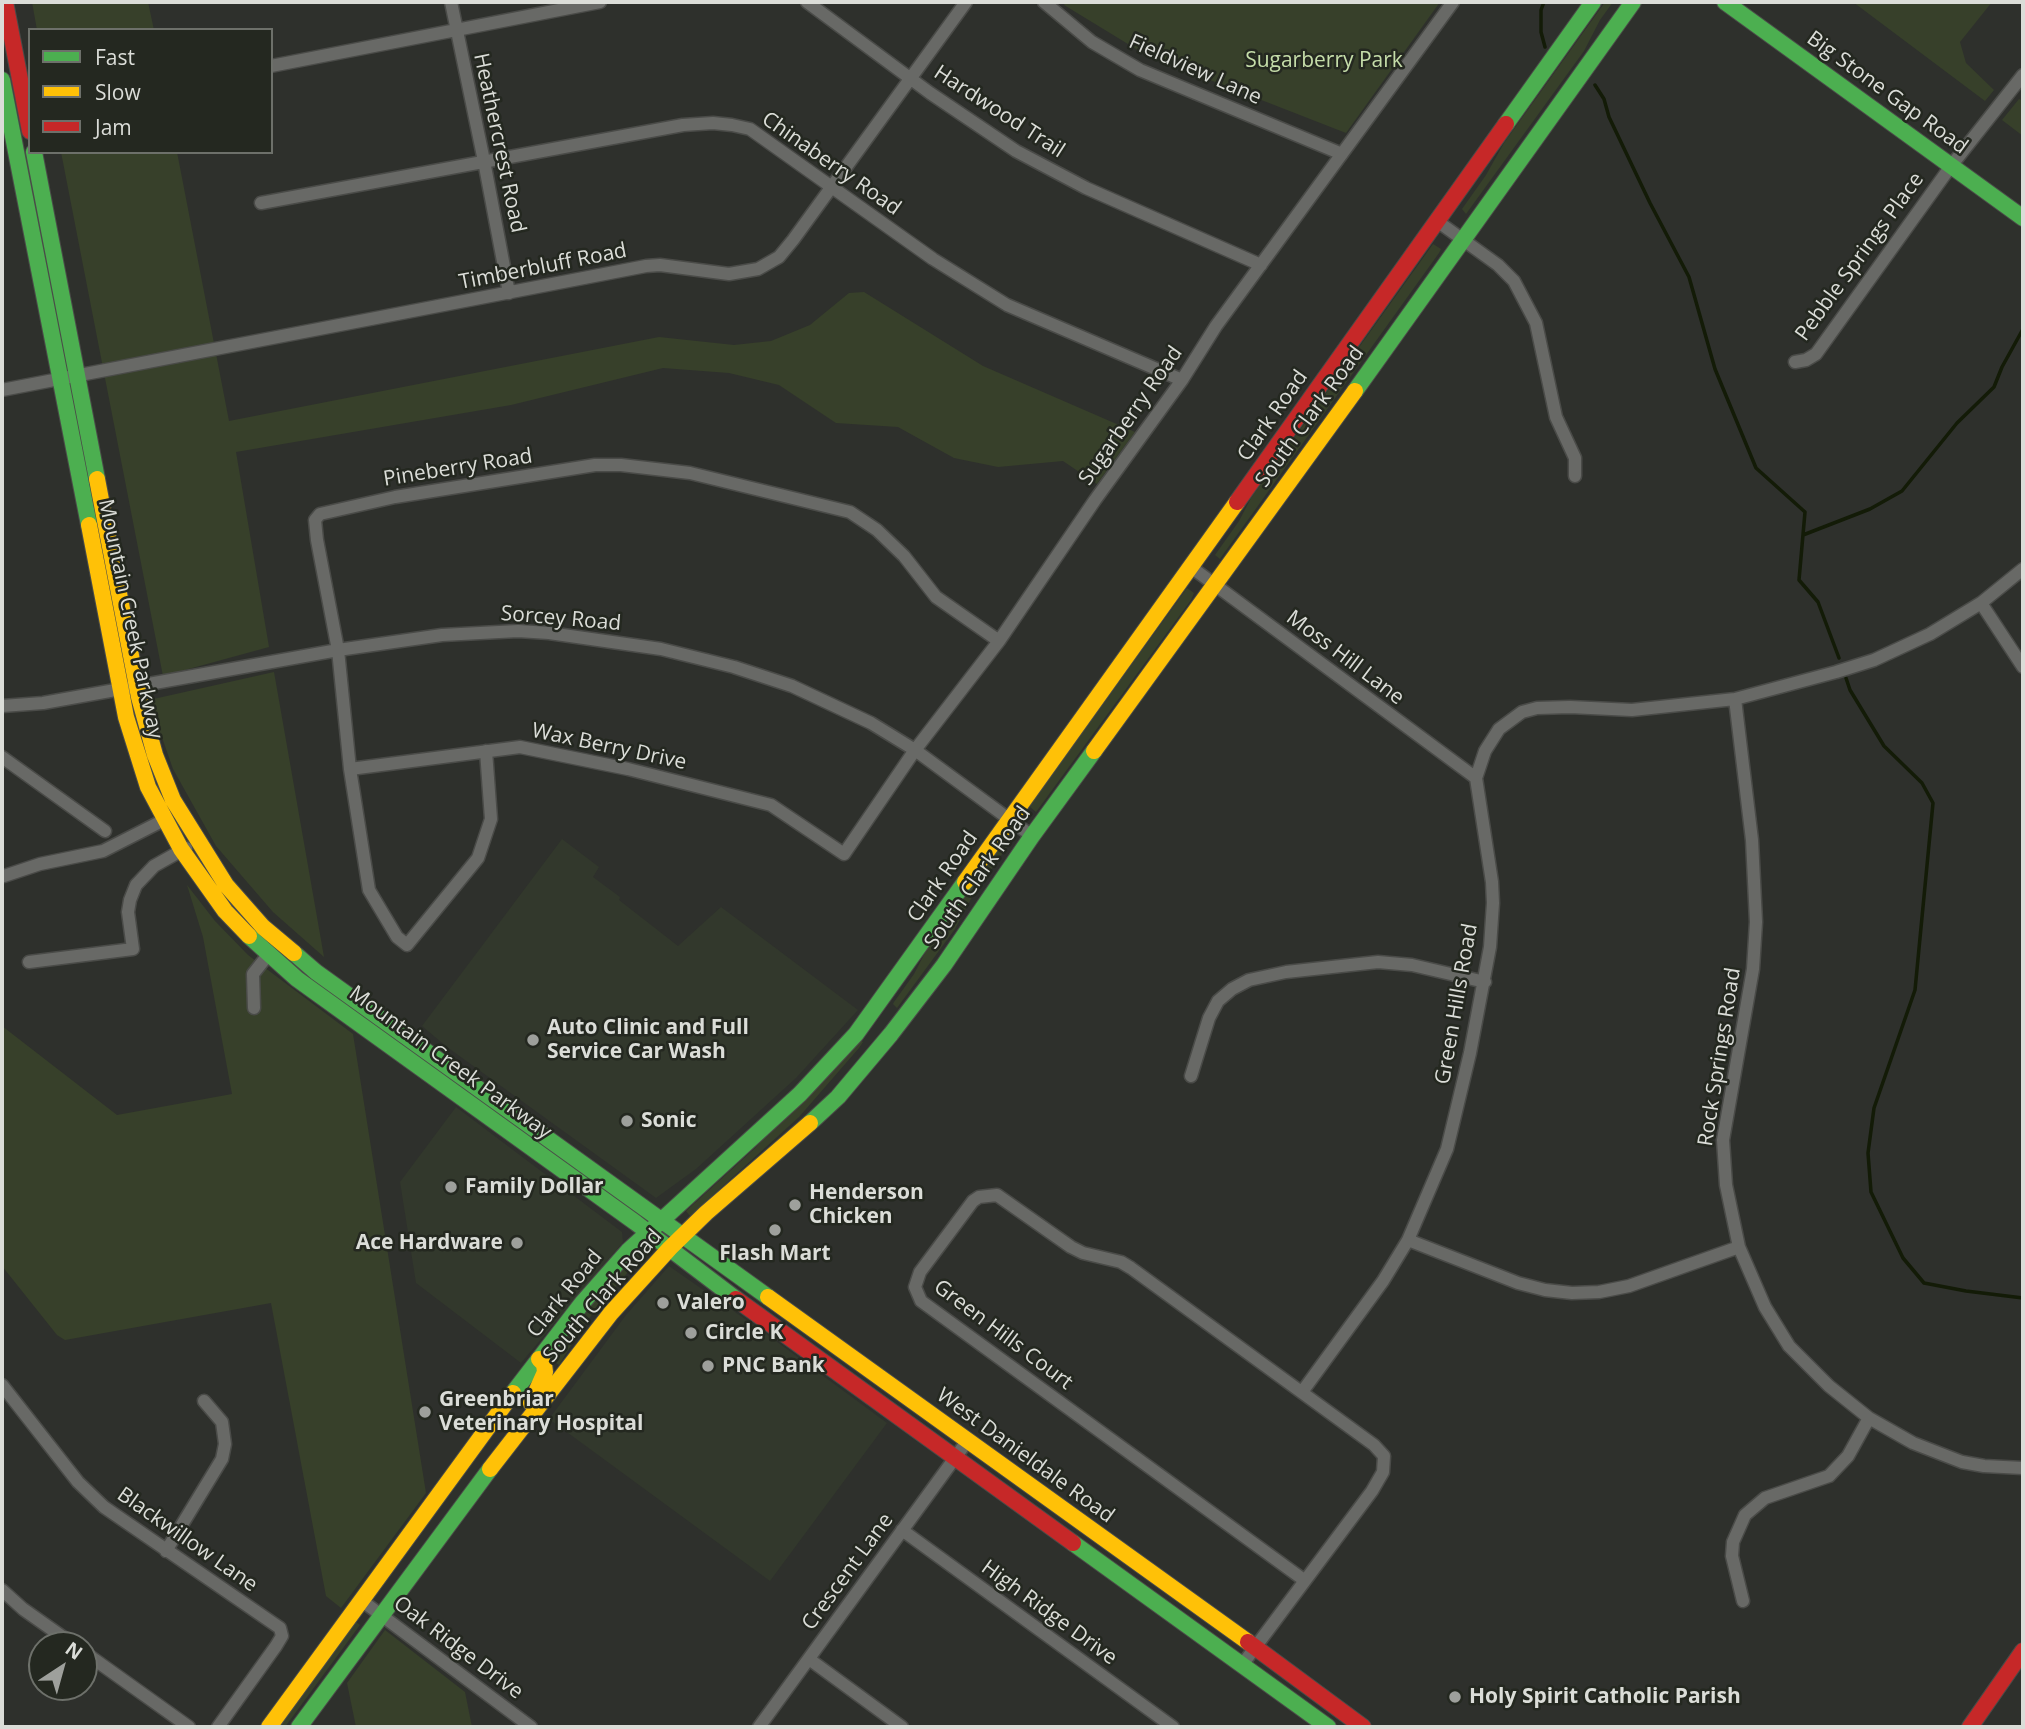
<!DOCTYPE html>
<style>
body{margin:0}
#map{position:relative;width:2025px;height:1729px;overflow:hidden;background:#2e302c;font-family:"Open Sans",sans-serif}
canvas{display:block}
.frame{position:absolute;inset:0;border:4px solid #dbddd8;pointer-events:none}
.legend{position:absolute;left:28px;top:28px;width:245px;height:126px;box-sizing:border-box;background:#242820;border:2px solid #6d706a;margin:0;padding:9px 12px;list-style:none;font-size:21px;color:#dbddd8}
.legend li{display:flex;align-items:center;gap:14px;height:35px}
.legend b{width:35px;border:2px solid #6d706a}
.north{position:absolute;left:28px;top:1631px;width:70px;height:70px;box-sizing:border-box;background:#242820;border:2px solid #6d706a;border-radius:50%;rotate:36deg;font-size:19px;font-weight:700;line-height:28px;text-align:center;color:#dbddd8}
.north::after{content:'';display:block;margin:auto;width:24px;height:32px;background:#9ea09c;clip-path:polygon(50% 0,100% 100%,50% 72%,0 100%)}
</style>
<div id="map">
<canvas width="2025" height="1729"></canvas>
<div class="frame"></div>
<ul class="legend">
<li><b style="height:9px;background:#4caf50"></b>Fast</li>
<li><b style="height:9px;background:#ffc107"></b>Slow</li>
<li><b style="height:9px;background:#c62828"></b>Jam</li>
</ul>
<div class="north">N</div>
</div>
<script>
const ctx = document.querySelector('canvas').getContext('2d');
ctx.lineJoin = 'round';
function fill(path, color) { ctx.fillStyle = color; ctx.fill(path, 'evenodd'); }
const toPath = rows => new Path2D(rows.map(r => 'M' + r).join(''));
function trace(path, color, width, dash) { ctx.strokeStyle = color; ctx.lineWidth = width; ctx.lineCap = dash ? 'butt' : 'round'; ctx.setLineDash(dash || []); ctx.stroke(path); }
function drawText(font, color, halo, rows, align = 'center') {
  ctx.font = font + ' "Open Sans",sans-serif'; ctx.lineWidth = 5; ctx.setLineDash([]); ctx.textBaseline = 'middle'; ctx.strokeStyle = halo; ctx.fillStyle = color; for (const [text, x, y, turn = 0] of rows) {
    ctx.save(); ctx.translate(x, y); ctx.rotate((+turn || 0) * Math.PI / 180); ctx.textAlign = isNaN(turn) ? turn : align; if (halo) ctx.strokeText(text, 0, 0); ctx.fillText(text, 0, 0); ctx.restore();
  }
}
const built = toPath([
 [562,839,599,867,593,877,620,897,619,900,678,946,721,907,858,1010,796,1078,696,1169,656,1198,447,1047,422,1026],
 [456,1107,622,1232,623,1242,521,1363,416,1283,400,1182],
 [669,1266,765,1333,887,1423,770,1581,549,1419,626,1315]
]);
const green = toPath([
 [32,2,148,2,154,30,37,30],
 [1066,2,1440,2,1346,133,1146,55,1064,5],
 [1605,2,1613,2,1600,20,1584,51,1466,214,1462,209,1486,175,1504,143],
 [1853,2,1992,2,1960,42,1966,63,1994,90,1985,101],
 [2019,99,2023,101,2023,136,2002,120],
 [61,152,177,152,229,421,659,337,734,345,771,341,810,325,849,293,864,292,983,366,1135,432,1097,484,1063,461,998,467,954,458,898,427,836,423,779,385,729,373,663,368,511,405,236,452,269,647,163,676],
 [1433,244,1441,249,1439,253,1222,556,1220,559,1215,555,1239,521,1251,498],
 [1187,588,1194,593,1191,600,1036,812,1030,807,1031,804],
 [274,672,324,957,273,912,216,846,173,769,149,700],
 [1004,841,1009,844,972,897,955,929,897,1008,893,1004,894,1002,914,974,928,947],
 [187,885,215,921,248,955,353,1034,426,1493,341,1608,326,1596,271,1303,65,1340,57,1335,2,1266,2,1026,117,1115,232,1094,203,937],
 [858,1039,863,1042,859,1048,799,1117,690,1216,686,1211,755,1148,775,1124],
 [636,1254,640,1258,585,1323,559,1365,550,1358,577,1321],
 [355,1621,360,1625,285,1727,277,1727],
 [385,1630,465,1692,472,1727,356,1727,347,1683]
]);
const stream = toPath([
 [1544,2,1541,10,1541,32,1545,47],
 [1595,85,1604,99,1609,117,1650,203,1689,277,1715,369,1756,468,1805,512,1799,580,1818,602,1839,658],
 [1803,535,1870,509,1902,491,1957,423,1994,387,2002,367,2023,329],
 [1846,678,1850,690,1884,746,1922,783,1933,803,1915,990,1874,1108,1868,1153,1871,1192,1903,1258,1924,1283,1966,1291,2023,1298]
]);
const street = toPath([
 [451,2,484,161,509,293],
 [807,2,930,93,1016,151,1086,188,1261,265],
 [1044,2,1092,42,1140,70,1342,154],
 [271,66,600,2],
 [261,203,683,125,713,123,732,125,750,129,933,259,1007,305,1182,380],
 [1437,221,1498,265,1514,281,1536,323,1556,417,1575,458,1575,476],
 [1795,362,1806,360,1816,354,1951,166,2023,75],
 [2,390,646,266,660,265,729,274,758,269,779,257,793,240,966,2],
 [1191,567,1476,778],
 [1981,603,2023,667],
 [1735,699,1752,840,1756,922,1753,969,1723,1140,1726,1185,1739,1247,1765,1307,1789,1346,1829,1386,1869,1418,1913,1443,1962,1462,1984,1466,2023,1468],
 [2,706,43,703,338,650,442,635,518,631,549,633,661,649,734,667,792,686,871,723,915,750,1032,836],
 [486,751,491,819,478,858,407,945,397,937,369,890,350,769,338,650,317,540,315,520,320,514,395,497,595,465,621,465,690,473,850,512,877,530,904,556,936,597,999,641],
 [2,757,105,831],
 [350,769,520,747,628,769,771,805,844,854,915,750,999,641,1095,500,1182,380,1216,326,1453,2],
 [4,876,40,864,103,851,164,820],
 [29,962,133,949,128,912,130,900,136,885,154,866,186,848],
 [254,1008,253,974,268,955],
 [1191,1076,1209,1018,1218,1001,1232,989,1249,980,1286,972,1378,962,1412,965,1485,982],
 [1408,1240,1518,1283,1545,1290,1572,1293,1599,1292,1629,1286,1739,1247],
 [2,1385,78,1482,104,1507,280,1628,282,1636,276,1646,218,1727],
 [1302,1392,1383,1281,1408,1240,1447,1149,1470,1053,1490,947,1493,903,1492,882,1476,778,1485,751,1499,729,1522,712,1537,708,1570,707,1632,710,1735,699,1836,672,1874,660,1930,634,1981,603,2023,569],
 [902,1530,1173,1727],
 [166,1551,222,1459,225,1444,222,1422,204,1401],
 [2,1590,23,1609,74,1645],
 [361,1600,531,1727],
 [1743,1601,1732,1556,1733,1542,1745,1515,1765,1498,1829,1476,1848,1456,1869,1418],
 [84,1652,189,1727],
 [809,1659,902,1727],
 [1242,1665,1372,1491,1383,1472,1384,1456,1374,1445,1131,1268,1121,1262,1083,1253,1071,1247,997,1195,979,1197,973,1201,920,1272,915,1287,921,1301,1304,1580],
 [759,1727,968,1440]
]);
const fast = toPath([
 [1725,2,2023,218],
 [2,80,89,525],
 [1506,124,1593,2],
 [34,152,97,479],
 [1355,391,1633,2],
 [249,936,297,979,636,1223,736,1299],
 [294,953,316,972,768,1297],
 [810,1123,838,1097,891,1034,944,965,1032,836,1094,751],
 [513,1393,583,1302,628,1251,800,1094,856,1034,965,882],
 [1073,1543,1328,1727],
 [299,1727,490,1469]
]);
const slow = toPath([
 [97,479,139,697,155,755,173,800,226,885,263,927,294,953],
 [89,525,126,717,148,787,181,849,225,911,249,936],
 [1094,751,1355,391],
 [965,882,1237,502],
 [768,1297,1248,1642],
 [531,1403,545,1372,544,1364,539,1359],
 [490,1469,611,1313,670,1248,706,1213,810,1123],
 [269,1727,513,1393]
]);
const jam = toPath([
 [5,2,30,131],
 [1237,502,1506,124],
 [736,1299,1073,1543],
 [1248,1642,1363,1727],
 [1970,1727,2023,1651]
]);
const markers = [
 [533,1040,7,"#9ea09c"],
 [627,1121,7,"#9ea09c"],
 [451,1187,7,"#9ea09c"],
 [795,1205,7,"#9ea09c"],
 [775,1230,7,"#9ea09c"],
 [517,1243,7,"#9ea09c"],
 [663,1303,7,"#9ea09c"],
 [691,1333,7,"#9ea09c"],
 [708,1366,7,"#9ea09c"],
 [425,1412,7,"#9ea09c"],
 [1455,1697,7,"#9ea09c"]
];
const parkNames = [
 ["Sugarberry Park",1324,61]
];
const streetNames = [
 ["Fieldview Lane",1195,70,24],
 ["Big Stone Gap Road",1887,93,36],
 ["Hardwood Trail",999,112,33],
 ["Heathercrest Road",499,143,78],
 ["Chinaberry Road",831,164,35],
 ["Pebble Springs Place",1860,257,-54],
 ["Timberbluff Road",543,267,-11],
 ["Sugarberry Road",1131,416,-55],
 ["Clark Road",1273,416,-55],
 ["South Clark Road",1310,417,-54],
 ["Pineberry Road",458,468,-9],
 ["Mountain Creek Parkway",130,619,78],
 ["Sorcey Road",561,619,5],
 ["Moss Hill Lane",1345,658,37],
 ["Wax Berry Drive",609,747,12],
 ["Clark Road",943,877,-55],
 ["South Clark Road",978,878,-55],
 ["Green Hills Road",1457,1004,-80],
 ["Rock Springs Road",1720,1057,-81],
 ["Mountain Creek Parkway",450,1063,36],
 ["Clark Road",565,1294,-51],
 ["South Clark Road",603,1296,-49],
 ["Green Hills Court",1003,1335,37],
 ["West Danieldale Road",1025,1456,36],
 ["Blackwillow Lane",187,1540,35],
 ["Crescent Lane",848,1572,-54],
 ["High Ridge Drive",1049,1613,36],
 ["Oak Ridge Drive",458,1648,37]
];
const poiNames = [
 ["Auto Clinic and Full",547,1028],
 ["Service Car Wash",547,1052],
 ["Sonic",641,1121],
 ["Family Dollar",465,1187],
 ["Henderson",809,1193],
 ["Chicken",809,1217],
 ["Ace Hardware",503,1243,"right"],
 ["Flash Mart",775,1254,"center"],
 ["Valero",677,1303],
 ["Circle K",705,1333],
 ["PNC Bank",722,1366],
 ["Greenbriar",439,1400],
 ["Veterinary Hospital",439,1424],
 ["Holy Spirit Catholic Parish",1469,1697]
];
fill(built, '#32382c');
fill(green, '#37402a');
trace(stream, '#131b07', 3.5);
trace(street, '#4a4b48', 15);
trace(fast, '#4a4b48', 18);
trace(slow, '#4a4b48', 18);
trace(jam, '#4a4b48', 18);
trace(street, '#686966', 12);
trace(fast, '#4caf50', 16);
trace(slow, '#ffc107', 16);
trace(jam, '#c62828', 16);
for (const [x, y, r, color] of markers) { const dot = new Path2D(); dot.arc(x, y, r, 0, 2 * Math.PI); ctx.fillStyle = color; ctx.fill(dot); trace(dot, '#242820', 2.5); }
drawText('21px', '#c5dda9', '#242820', parkNames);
drawText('21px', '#dbddd8', '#242820', streetNames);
drawText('bold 21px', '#dbddd8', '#242820', poiNames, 'left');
</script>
